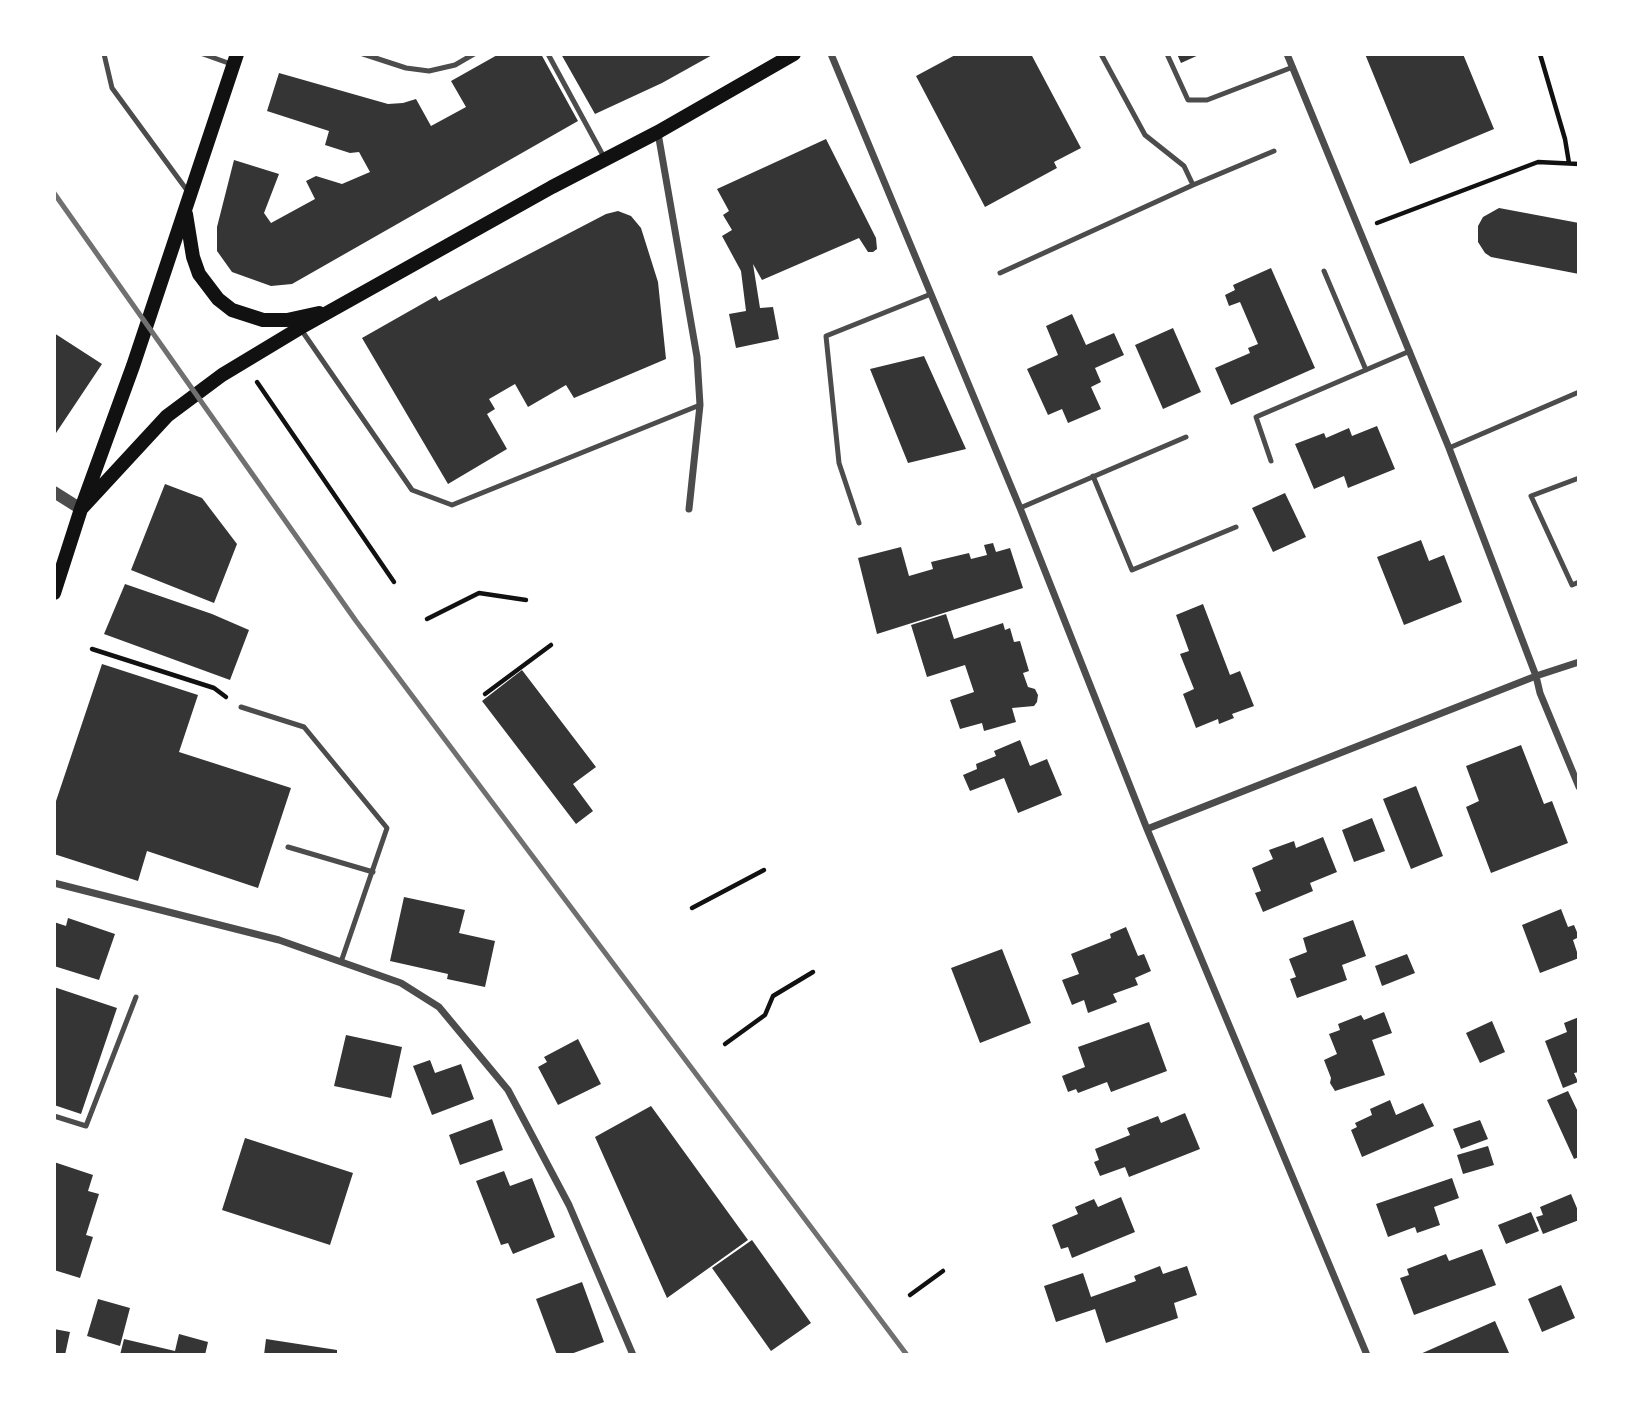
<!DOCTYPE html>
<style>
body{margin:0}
#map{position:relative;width:1633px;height:1409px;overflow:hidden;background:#fff;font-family:"Alegreya Sans",sans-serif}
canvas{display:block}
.frame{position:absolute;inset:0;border:56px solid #fff;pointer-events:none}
</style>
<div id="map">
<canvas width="1633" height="1409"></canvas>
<div class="frame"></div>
</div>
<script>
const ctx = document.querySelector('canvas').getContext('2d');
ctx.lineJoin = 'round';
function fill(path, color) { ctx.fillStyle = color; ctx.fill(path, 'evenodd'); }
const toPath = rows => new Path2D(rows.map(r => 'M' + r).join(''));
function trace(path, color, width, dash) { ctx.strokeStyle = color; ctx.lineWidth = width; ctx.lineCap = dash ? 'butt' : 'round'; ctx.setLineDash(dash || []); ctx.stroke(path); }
const building = toPath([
 [499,54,541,54,578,121,292,284,271,286,232,272,217,251,217,227,234,160,279,174,264,213,271,223,315,199,306,181,316,176,342,184,370,172,359,152,350,153,325,145,329,131,267,111,279,73,388,104,403,103,416,99,431,126,466,107,451,81],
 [561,54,714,54,662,83,595,114],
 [957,54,1031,54,1081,148,1054,162,1057,168,985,207,916,76],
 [1177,54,1201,54,1181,63],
 [1365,54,1463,54,1494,129,1410,164],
 [826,139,876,238,877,249,873,252,868,252,859,238,762,280,753,264,760,308,773,307,779,339,736,348,729,314,746,311,741,271,722,236,732,230,723,215,729,211,717,189],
 [1499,208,1579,223,1579,274,1491,257,1485,253,1478,242,1478,226,1483,217],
 [618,211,631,216,641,228,658,282,666,359,574,398,566,385,528,407,515,384,489,399,495,409,487,414,507,449,448,484,362,338,436,296,439,301,606,214],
 [1271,268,1315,368,1231,405,1215,368,1250,353,1248,348,1258,344,1240,302,1229,306,1225,295,1235,290,1233,285],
 [1072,314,1086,345,1114,333,1124,355,1095,368,1101,382,1091,387,1101,409,1068,423,1062,409,1048,415,1027,369,1058,355,1046,326],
 [1173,328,1201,392,1163,409,1135,345],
 [54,333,102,364,54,436],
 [924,356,966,449,908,463,870,369],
 [1377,426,1395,469,1348,488,1344,476,1314,489,1295,444,1324,433,1326,438,1349,428,1352,436],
 [165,484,202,498,237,544,214,603,131,570],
 [1285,493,1306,537,1273,552,1252,508],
 [1421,540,1429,561,1444,555,1462,602,1404,625,1377,557],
 [993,543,996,552,1010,548,1023,588,877,634,858,558,901,547,909,576,933,569,931,562,969,553,971,559,987,555,984,545],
 [125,584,212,614,249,630,230,680,104,634],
 [1203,604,1230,675,1240,671,1254,706,1232,714,1234,718,1219,724,1218,719,1196,728,1183,694,1194,689,1180,654,1189,651,1176,615],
 [946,614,954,639,1003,623,1005,630,1010,628,1014,642,1020,641,1029,671,1023,673,1028,687,1035,689,1038,695,1037,702,1034,706,1012,708,1016,722,984,731,982,723,960,729,950,700,974,692,965,665,927,677,911,625],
 [102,664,198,695,179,752,291,788,258,888,147,851,138,881,54,854,54,807],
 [522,670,596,767,573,784,593,811,576,824,482,701],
 [1020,740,1030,766,1047,759,1062,795,1018,813,1004,778,970,791,963,775,977,769,976,764,996,756,994,751],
 [1521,745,1544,804,1552,801,1568,843,1491,873,1466,807,1479,801,1466,766],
 [1416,786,1443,856,1411,869,1383,799],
 [1372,818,1385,851,1354,862,1342,830],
 [1323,837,1337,872,1310,883,1313,891,1263,912,1255,893,1261,891,1252,868,1273,859,1269,850,1294,841,1296,848],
 [404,897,465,910,459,933,495,941,485,987,447,979,448,974,390,961],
 [1561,909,1568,927,1574,925,1579,937,1573,940,1579,958,1540,973,1522,925],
 [68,918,115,934,99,980,54,966,54,922,66,926],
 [1353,920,1366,956,1342,965,1347,980,1297,998,1290,979,1296,977,1289,959,1307,952,1303,938],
 [1126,927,1138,956,1144,954,1151,971,1135,978,1138,985,1113,994,1117,1002,1088,1013,1084,1000,1072,1005,1062,980,1079,974,1071,954,1111,938,1110,934],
 [1002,949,1031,1023,980,1043,951,968],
 [1407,954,1415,973,1382,986,1375,966],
 [54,987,117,1008,81,1114,54,1105],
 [1384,1012,1392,1033,1372,1040,1385,1075,1335,1091,1330,1083,1331,1078,1324,1060,1337,1054,1329,1034,1340,1030,1338,1024,1361,1015,1364,1020],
 [1579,1017,1579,1072,1574,1073,1578,1082,1563,1088,1545,1041,1567,1032,1564,1023],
 [1492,1021,1505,1052,1480,1063,1466,1033],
 [1149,1022,1167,1071,1111,1092,1107,1082,1078,1093,1076,1089,1068,1092,1062,1076,1085,1067,1078,1047],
 [346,1035,402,1047,391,1098,334,1086],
 [578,1039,601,1084,558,1105,538,1067,547,1062,544,1057],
 [430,1060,435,1073,461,1064,474,1099,432,1115,413,1066],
 [1568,1091,1579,1114,1579,1157,1574,1159,1547,1100],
 [1390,1100,1396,1115,1423,1103,1434,1126,1362,1157,1351,1130,1357,1127,1355,1123,1372,1115,1370,1109],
 [651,1106,748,1240,667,1298,595,1137],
 [1185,1113,1200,1149,1129,1177,1125,1167,1100,1176,1094,1162,1099,1160,1095,1149,1130,1135,1127,1128,1158,1116,1161,1123],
 [492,1119,503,1150,460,1165,449,1135],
 [1480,1120,1488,1139,1461,1149,1453,1129],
 [245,1138,353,1173,330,1245,222,1210],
 [1488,1146,1494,1165,1463,1174,1457,1155],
 [54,1162,93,1175,88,1191,99,1194,86,1235,93,1237,80,1278,54,1270],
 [504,1171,510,1186,532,1178,555,1237,513,1254,508,1243,501,1245,476,1181],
 [1452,1178,1459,1198,1434,1207,1440,1225,1417,1233,1415,1227,1388,1237,1376,1204],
 [1571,1194,1579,1213,1579,1220,1543,1234,1536,1217,1543,1215,1540,1207],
 [1121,1197,1135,1232,1072,1258,1068,1247,1061,1249,1052,1225,1078,1214,1075,1207,1094,1199,1098,1207],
 [1531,1212,1539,1231,1506,1244,1498,1225],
 [752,1240,811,1323,771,1351,712,1268],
 [1482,1249,1496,1285,1414,1315,1400,1278,1409,1275,1407,1269,1446,1254,1449,1261],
 [1160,1266,1163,1274,1187,1266,1197,1295,1174,1303,1178,1318,1106,1343,1095,1309,1056,1322,1044,1286,1083,1273,1091,1297,1136,1281,1134,1276],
 [582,1282,604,1342,568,1355,557,1355,536,1299],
 [1561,1285,1575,1318,1542,1332,1528,1299],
 [98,1299,130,1308,120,1346,87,1336],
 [1495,1321,1509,1353,1418,1355],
 [54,1329,70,1332,65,1355,54,1355],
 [179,1334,208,1342,205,1355,120,1355,124,1339,175,1351],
 [266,1339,337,1350,337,1355,264,1355]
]);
const path = toPath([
 [1540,54,1565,139,1569,163],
 [1377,223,1538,162,1579,164],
 [257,382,394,582],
 [427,619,479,593,526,600],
 [92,649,214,688,226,697],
 [485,694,551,645],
 [692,908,764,870],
 [725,1044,765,1015,773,996,813,972],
 [910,1295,943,1271]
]);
const service = toPath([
 [104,54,112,88,189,193],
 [203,54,231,64],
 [363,54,406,68,429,71,455,65,474,54],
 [548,54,605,159],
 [1167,54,1188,100,1207,100,1293,67],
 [1193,185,1274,151],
 [1324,271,1366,370],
 [1000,273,1193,185,1184,166,1145,135,1101,54],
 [300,328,412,490,452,505,700,405],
 [1449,448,1579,392],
 [1271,461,1256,417,1410,351],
 [1093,476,1132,570,1236,527],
 [1579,478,1531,496,1572,585,1579,582],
 [1020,508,1186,437],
 [859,523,839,463,826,336,931,294],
 [241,707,304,727,387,828,341,962],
 [288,847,373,872],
 [54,1116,86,1126,136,997]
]);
const minor = toPath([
 [831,54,1020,508,1147,829,1367,1355],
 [1287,54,1449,448,1536,676,1540,693,1579,787],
 [658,133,697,357,700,405,689,509],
 [1147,829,1536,676,1579,662],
 [54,883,279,940,401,983,439,1007,508,1090,569,1205,633,1355]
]);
const tertiary = toPath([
 [54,492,81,509]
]);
const secondary = toPath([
 [186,214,193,257,199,274,218,299,232,310,263,320,287,320,319,313],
 [81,509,167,416,222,375,300,328,552,187,658,132,794,54],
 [54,593,81,509,133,366,237,54]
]);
const rail = toPath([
 [54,193,356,621,907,1355]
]);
fill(building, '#353535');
trace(path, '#111', 4.5);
trace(service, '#4c4c4c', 5);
trace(minor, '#4c4c4c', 7);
trace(tertiary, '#4c4c4c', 12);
trace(secondary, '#111', 14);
trace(rail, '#707070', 5);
</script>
